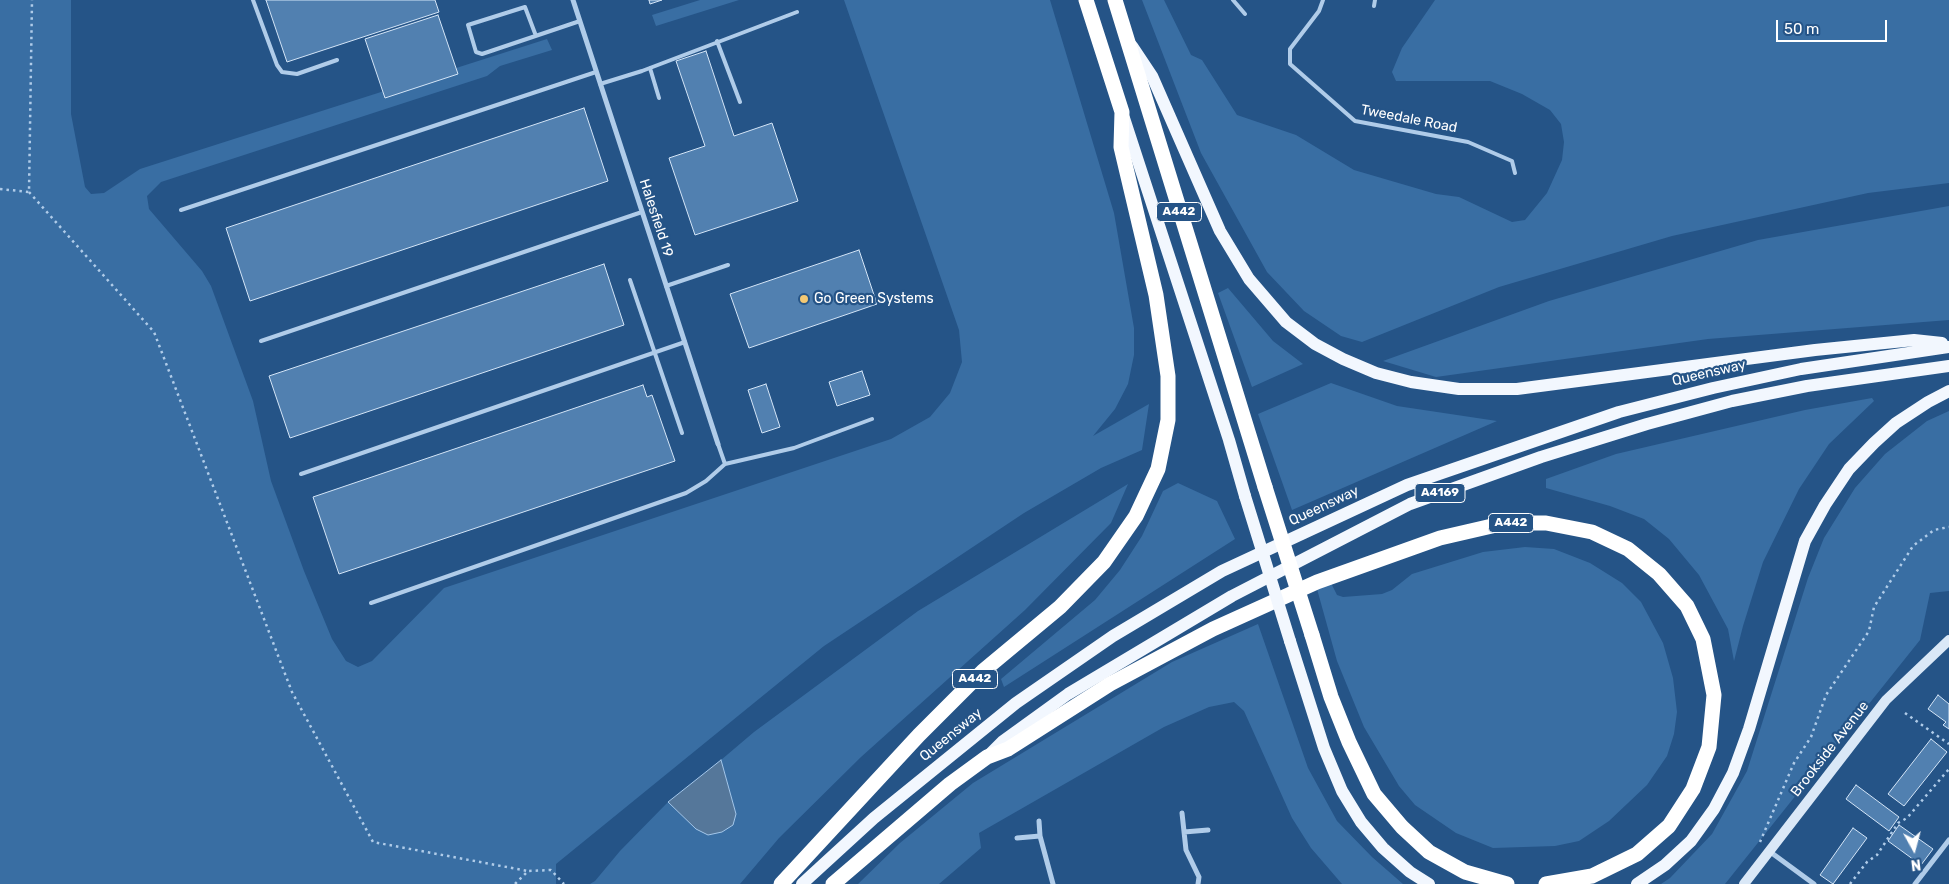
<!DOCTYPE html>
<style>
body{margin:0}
#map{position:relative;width:1949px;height:884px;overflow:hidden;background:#255487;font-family:Rubik,sans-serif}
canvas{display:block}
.north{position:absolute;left:1889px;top:824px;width:50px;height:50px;-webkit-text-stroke:4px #255487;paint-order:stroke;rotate:173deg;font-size:14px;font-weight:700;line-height:20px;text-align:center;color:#fff}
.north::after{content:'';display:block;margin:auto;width:18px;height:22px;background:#fff;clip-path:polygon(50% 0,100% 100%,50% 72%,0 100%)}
.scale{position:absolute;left:1776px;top:20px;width:111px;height:22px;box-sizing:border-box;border:2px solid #fff;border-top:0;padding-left:6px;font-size:15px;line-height:18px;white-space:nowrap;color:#fff;-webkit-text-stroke:4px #255487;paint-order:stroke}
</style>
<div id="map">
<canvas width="1949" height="884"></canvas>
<div class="north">N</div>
<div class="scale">50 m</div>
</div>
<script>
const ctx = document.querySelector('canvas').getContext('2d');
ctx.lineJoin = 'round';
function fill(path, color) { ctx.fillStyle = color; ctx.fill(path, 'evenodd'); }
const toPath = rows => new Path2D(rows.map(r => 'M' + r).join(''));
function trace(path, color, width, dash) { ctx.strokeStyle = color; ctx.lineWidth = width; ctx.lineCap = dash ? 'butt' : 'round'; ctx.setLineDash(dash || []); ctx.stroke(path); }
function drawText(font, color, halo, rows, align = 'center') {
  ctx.font = font + ' Rubik,sans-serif'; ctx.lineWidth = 4.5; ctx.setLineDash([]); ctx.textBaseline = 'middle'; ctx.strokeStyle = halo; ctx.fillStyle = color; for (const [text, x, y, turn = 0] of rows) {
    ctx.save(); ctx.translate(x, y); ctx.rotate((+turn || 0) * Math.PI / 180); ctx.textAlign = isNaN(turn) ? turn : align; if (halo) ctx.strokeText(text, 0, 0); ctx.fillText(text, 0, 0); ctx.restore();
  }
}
const green = toPath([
 [0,0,71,0,71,114,85,187,91,194,104,193,140,169,547,39,552,50,500,66,487,76,161,182,147,196,149,209,202,271,211,286,253,401,271,481,304,571,332,639,346,661,358,667,372,661,444,588,891,439,930,417,950,393,962,362,959,330,844,0,1050,0,1114,213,1134,328,1134,355,1128,384,1115,409,1093,436,1149,404,1142,450,1101,468,1024,513,824,646,556,864,556,884,0,884],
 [700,0,739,0,656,26,652,15],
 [1142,0,1164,0,1191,55,1202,60,1237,115,1296,135,1354,170,1436,194,1459,197,1512,222,1525,220,1547,193,1562,160,1564,142,1561,124,1550,110,1522,94,1490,81,1396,81,1392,72,1402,48,1435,0,1949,0,1949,183,1868,193,1672,236,1499,287,1362,342,1341,336,1304,311,1267,272,1201,153],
 [1949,206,1949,320,1708,339,1436,377,1383,361,1549,301,1758,240],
 [1228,288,1273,341,1303,364,1252,387,1218,293],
 [1331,383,1397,406,1497,421,1292,510,1258,414],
 [1872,398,1874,401,1829,444,1799,489,1763,562,1743,626,1734,661,1728,629,1699,575,1669,539,1644,519,1610,506,1546,488,1546,479,1616,454,1805,410],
 [1949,411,1949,591,1930,593,1920,640,1725,884,1661,884,1670,878,1712,834,1747,771,1808,578,1824,538,1855,488,1885,454,1927,421],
 [1178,483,1217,501,1235,539,1004,687,1001,679,1095,600,1120,570,1142,536,1163,491],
 [1128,484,1111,523,1025,610,861,757,779,838,740,884,590,884,595,881,620,851,668,802,696,829,736,814,721,760,754,732,918,611],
 [1525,547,1554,549,1590,563,1622,583,1641,602,1663,643,1673,678,1677,712,1674,734,1667,756,1647,785,1609,821,1579,841,1555,846,1493,848,1456,833,1415,805,1399,786,1364,727,1337,661,1317,589,1331,583,1337,595,1343,597,1382,594,1392,590,1412,574,1483,552],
 [1258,624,1308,768,1337,821,1372,857,1403,884,1342,884,1311,848,1292,818,1244,711,1234,702,1209,707,1164,727,979,833,981,848,939,884,858,884,900,843,973,783,1172,662]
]);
const water = toPath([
 [721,760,736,814,733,825,722,832,708,835,696,829,668,802,721,760]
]);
const building = toPath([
 [266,0,435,0,439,12,287,62,266,0],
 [649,0,662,0,650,4,649,0],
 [438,15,458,74,385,98,365,39,438,15],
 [706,51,734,136,772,123,798,201,695,235,669,158,705,146,676,61,706,51],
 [584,108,608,181,250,301,226,228,584,108],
 [859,250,877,304,749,348,730,294,859,250],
 [604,264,624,325,290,438,269,376,604,264],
 [862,371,870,395,837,406,829,382,862,371],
 [766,384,780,427,762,433,748,390,766,384],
 [643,385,647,397,652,395,675,461,339,574,313,497,643,385],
 [1938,695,1949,704,1949,729,1943,725,1946,722,1928,709,1938,695],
 [1931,739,1947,752,1904,806,1888,794,1931,739],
 [1856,785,1899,817,1889,831,1846,799,1856,785],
 [1899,825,1933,849,1921,865,1888,841,1899,825],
 [1853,828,1867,838,1833,884,1820,875,1853,828]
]);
const path = toPath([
 [0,189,29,192,32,0],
 [29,192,154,332,292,692,373,842,528,871],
 [1905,713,1949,744],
 [1760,842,1794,763,1811,737,1826,695,1869,631,1874,607,1913,546,1934,530,1949,527],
 [515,884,528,871,551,870,564,884],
 [1850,884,1867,862,1877,855,1898,823,1907,818,1949,769]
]);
const lane = toPath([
 [253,0,277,65,282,72,297,74,337,60],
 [1233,0,1245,14],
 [1323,0,1319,11,1290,49,1290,64,1355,121,1468,142,1512,161,1515,173],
 [1374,6,1375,0],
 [536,36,525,7,468,25,476,52,482,54,580,21],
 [717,41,740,102],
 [650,68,659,98],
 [600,84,642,71,797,12],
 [181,210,596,72],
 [630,280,682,433],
 [666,286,728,265],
 [261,341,642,212],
 [725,464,794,448,872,419],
 [301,474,685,342],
 [371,603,686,493,706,481,725,464,718,444]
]);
const street = toPath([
 [573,0,718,444],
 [1182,813,1186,850,1199,877,1198,884],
 [1039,821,1040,836,1053,884],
 [1184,832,1208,830],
 [1017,838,1040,836],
 [1769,851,1814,884],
 [1915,884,1949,840]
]);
const secondary = toPath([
 [1744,884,1886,700,1949,640]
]);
const primary = toPath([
 [1132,46,1152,76,1220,231,1249,279,1286,322,1315,344,1343,359,1376,373,1411,382,1459,389,1517,389,1815,350,1914,340,1942,343],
 [1124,118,1229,440,1245,496],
 [1290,641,1324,748,1342,791,1361,822,1383,848,1410,872,1429,884],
 [989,755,1003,741,1068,694,1232,596,1410,504,1541,457,1647,424,1732,401,1807,386,1949,366],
 [802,884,874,818,1016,703,1113,636,1222,571,1407,485,1619,412,1713,388,1801,369,1949,347],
 [1637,884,1665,865,1691,841,1714,809,1733,773,1749,729,1805,541,1825,505,1849,469,1874,443,1896,423,1928,402,1949,391]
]);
const highway = toPath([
 [1115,0,1265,487],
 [1312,635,1331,697,1349,742,1374,794,1402,827,1429,852,1465,872,1507,884],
 [781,884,919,735,983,671,1060,607,1104,562,1136,516,1158,469,1168,420,1168,376,1156,295,1121,147,1122,112,1086,0],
 [833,884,950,784,987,757,1008,749,1110,684,1213,629,1317,582,1440,538,1505,523,1546,523,1592,532,1628,549,1659,574,1687,606,1703,639,1714,695,1709,747,1693,789,1669,826,1637,854,1592,876,1546,884]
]);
const primaryBridge = toPath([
 [1245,496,1290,641]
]);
const highwayBridge = toPath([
 [1265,487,1312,635]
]);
const markers = [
 [804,299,5,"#f3c873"]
];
const shields = [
 [1179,212,45],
 [1440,493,50],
 [1511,523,45],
 [975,679,45]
];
const shieldNames = [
 ["A442",1179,212],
 ["A4169",1440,493],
 ["A442",1511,523],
 ["A442",975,679]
];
const streetNames = [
 ["Tweedale Road",1409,119,11],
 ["Halesfield 19",656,218,72],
 ["Queensway",1709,373,-13],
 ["Queensway",1324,506,-25],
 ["Queensway",951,735,-39],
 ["Brookside Avenue",1830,749,-52]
];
const poiNames = [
 ["Go Green Systems",814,299]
];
fill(green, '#396ea3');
fill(water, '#55779a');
trace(water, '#a4c7ea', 1);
fill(building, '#5180b0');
trace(building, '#d4e5f7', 1);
trace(path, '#b0cce9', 2.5, [2.5, 4]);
trace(lane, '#b0cce9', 4);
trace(street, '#b0cce9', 5);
trace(secondary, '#dae8f7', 10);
trace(primary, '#f2f7fe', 12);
trace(highway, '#fff', 15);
trace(primaryBridge, '#f2f7fe', 12);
trace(highwayBridge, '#fff', 15);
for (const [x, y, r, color] of markers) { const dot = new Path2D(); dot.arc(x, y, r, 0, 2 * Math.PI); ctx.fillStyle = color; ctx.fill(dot); trace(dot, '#255487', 2); }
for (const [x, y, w] of shields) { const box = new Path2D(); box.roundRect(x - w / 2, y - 9.5, w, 19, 4); ctx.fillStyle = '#255487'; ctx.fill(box); trace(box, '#fff', 1); }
drawText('bold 12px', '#fff', null, shieldNames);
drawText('14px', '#fff', '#255487', streetNames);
drawText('14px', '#fff', '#255487', poiNames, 'left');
</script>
